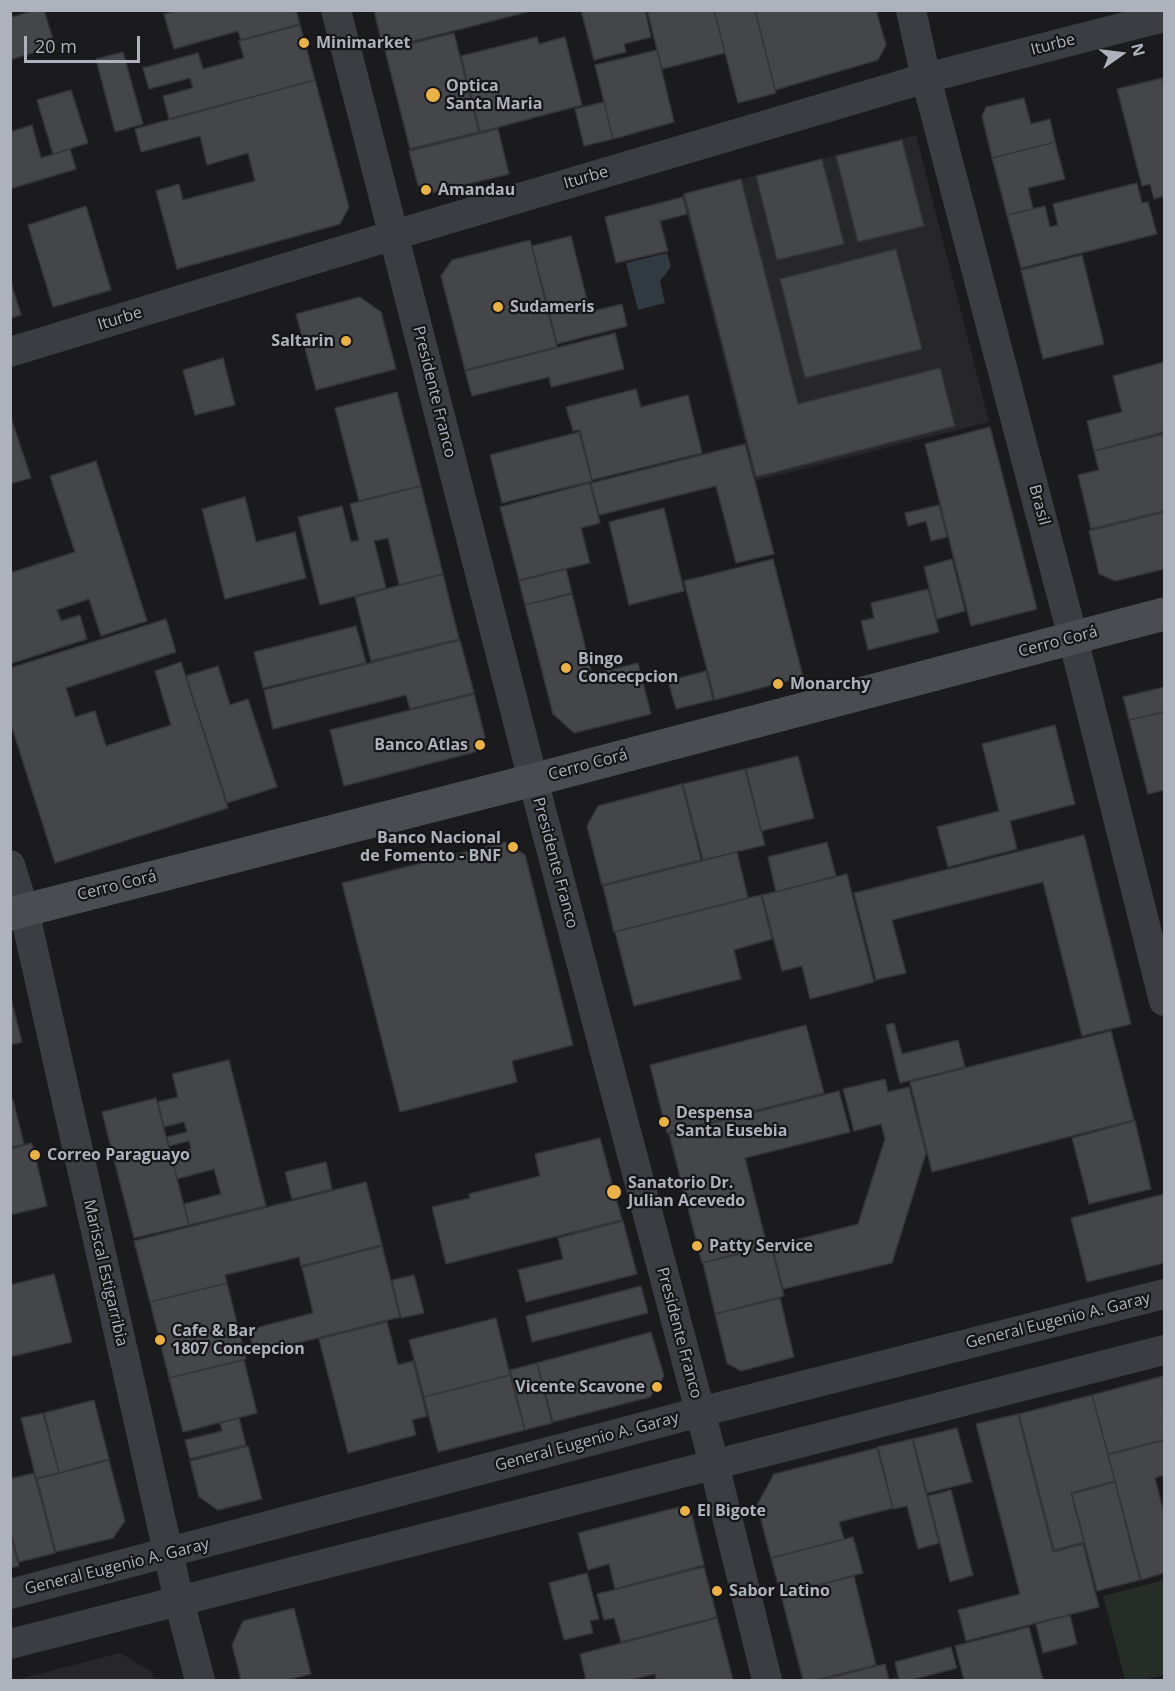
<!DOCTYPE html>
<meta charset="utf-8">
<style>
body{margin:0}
#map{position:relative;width:1175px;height:1691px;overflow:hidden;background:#1b1b1d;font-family:"Open Sans",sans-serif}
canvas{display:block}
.frame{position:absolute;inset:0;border:12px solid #aeb2bc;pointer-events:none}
.north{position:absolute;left:1091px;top:24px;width:60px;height:60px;-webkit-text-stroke:4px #161618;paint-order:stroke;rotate:76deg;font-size:16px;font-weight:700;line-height:24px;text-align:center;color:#aeb2bc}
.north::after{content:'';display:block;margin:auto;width:21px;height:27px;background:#aeb2bc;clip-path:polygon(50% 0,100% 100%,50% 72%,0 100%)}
.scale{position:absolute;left:24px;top:36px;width:116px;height:27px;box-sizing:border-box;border:3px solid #aeb2bc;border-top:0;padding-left:8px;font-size:18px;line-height:21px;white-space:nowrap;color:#aeb2bc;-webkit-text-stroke:4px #161618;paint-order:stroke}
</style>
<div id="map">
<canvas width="1175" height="1691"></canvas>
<div class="frame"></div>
<div class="north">N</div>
<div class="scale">20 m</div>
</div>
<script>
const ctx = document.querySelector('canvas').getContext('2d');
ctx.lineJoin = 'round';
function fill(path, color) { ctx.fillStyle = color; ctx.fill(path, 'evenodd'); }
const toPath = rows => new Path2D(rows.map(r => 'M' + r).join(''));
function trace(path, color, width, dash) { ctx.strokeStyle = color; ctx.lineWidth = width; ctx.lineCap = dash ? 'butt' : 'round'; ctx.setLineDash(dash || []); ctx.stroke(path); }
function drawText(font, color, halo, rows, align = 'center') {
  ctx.font = font + ' "Open Sans",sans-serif'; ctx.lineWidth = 4.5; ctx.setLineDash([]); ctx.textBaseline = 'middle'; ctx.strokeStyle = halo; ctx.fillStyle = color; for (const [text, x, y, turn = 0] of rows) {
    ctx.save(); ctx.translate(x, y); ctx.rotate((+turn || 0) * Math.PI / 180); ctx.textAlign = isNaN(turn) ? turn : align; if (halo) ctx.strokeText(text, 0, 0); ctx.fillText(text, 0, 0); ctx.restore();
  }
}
const built = toPath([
 [916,135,989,422,755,481,682,194],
 [120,1653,152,1672,154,1680,15,1680]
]);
const green = toPath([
 [1164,1580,1164,1675,1142,1680,1125,1680,1103,1596]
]);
const water = toPath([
 [667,253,671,267,660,281,665,303,638,310,626,263]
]);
const building = toPath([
 [10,10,13,17,34,10,44,10,55,46,10,60,10,10],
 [179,10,296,10,300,24,241,40,238,31,174,49,164,14,179,10],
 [374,10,535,10,383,49,374,10],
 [581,10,645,10,651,37,624,44,626,52,594,60,581,10],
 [647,10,714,10,725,53,662,69,647,10],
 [714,10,755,10,776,93,738,103,714,10],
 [755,10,876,10,886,45,878,60,775,90,755,10],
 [300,25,315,80,169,119,163,96,193,88,190,78,149,89,143,68,198,53,203,69,244,58,239,41,300,25],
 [454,33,479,132,410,149,385,50,454,33],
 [537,37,539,44,565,37,582,105,480,132,461,56,537,37],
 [657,50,674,122,613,139,595,65,657,50],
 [123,52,143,124,115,132,96,59,123,52],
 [1162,78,1164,86,1164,196,1154,199,1150,184,1142,186,1117,89,1162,78],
 [315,80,349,207,340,224,177,269,156,191,179,184,183,200,255,181,248,153,207,165,200,136,141,152,135,129,315,80],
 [71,90,88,143,53,154,37,100,71,90],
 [1024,98,1031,124,1050,119,1055,142,992,158,982,116,986,107,1024,98],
 [604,102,613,139,584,146,575,109,604,102],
 [32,125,41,158,70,149,76,169,10,189,10,132,32,125],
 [498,129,509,174,432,193,418,185,409,151,498,129],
 [902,140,924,226,858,242,836,156,902,140],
 [1055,142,1065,179,1028,188,1033,209,1007,215,992,158,1055,142],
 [822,159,844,244,777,260,756,176,822,159],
 [741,179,798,404,940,368,955,426,756,477,684,194,741,179],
 [1137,183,1142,203,1148,202,1157,234,1021,268,1007,215,1045,206,1050,227,1058,225,1053,204,1137,183],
 [683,197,687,214,660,221,668,251,616,263,605,217,683,197],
 [86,206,111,290,53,307,28,225,86,206],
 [571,236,590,312,622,304,627,326,557,344,532,246,571,236],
 [530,240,557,347,465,370,441,276,452,260,530,240],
 [896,249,922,349,805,378,780,279,896,249],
 [1082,255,1104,344,1043,359,1021,270,1082,255],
 [10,279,21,315,10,318,10,279],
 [360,297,381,312,396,369,316,390,296,314,360,297],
 [615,333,624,369,551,387,549,377,472,396,465,371,615,333],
 [223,358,235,405,195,415,183,370,223,358],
 [1164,362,1164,432,1094,451,1087,421,1122,412,1113,376,1164,362],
 [636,389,641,407,688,395,702,453,592,480,580,430,573,431,566,407,636,389],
 [397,392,421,486,359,501,335,408,397,392],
 [10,415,31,478,10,484,10,415],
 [990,427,1037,609,971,626,925,444,990,427],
 [579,432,592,481,502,503,490,455,579,432],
 [1164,434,1164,511,1091,529,1078,475,1099,470,1094,451,1164,434],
 [745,444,774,554,736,563,716,486,599,515,591,483,745,444],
 [96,461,147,621,101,636,89,599,57,610,61,621,80,615,87,639,10,664,10,573,75,552,50,476,96,461],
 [590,483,600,523,581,528,590,563,519,580,500,507,590,483],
 [421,486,443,574,399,585,388,538,374,541,386,588,320,605,298,517,342,506,351,542,359,540,350,504,421,486],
 [245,497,256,542,295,532,306,578,225,599,202,509,245,497],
 [939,505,947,537,931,541,926,521,908,526,905,513,939,505],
 [664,508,684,591,629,605,609,522,664,508],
 [1164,512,1164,569,1115,581,1099,574,1089,531,1164,512],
 [773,559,803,677,715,700,684,581,773,559],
 [952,559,965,611,937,619,924,567,952,559],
 [566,569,572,593,525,605,519,581,566,569],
 [443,574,459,639,371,661,355,597,443,574],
 [928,589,939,632,868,650,861,621,874,618,871,603,928,589],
 [572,594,592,674,638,663,651,714,574,733,553,714,525,605,572,594],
 [166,619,176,652,66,688,75,717,95,711,106,746,171,725,155,671,181,662,228,808,55,863,10,721,10,668,166,619],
 [356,626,366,663,263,688,254,652,356,626],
 [460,640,474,693,410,709,406,695,273,729,264,690,460,640],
 [218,666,230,705,248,699,277,787,227,803,186,676,218,666],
 [706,671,713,700,676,709,668,681,706,671],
 [1164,687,1164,712,1129,720,1123,697,1164,687],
 [474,694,485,737,475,752,344,786,330,730,474,694],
 [1164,712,1164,790,1148,794,1129,720,1164,712],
 [1055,725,1075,804,1010,821,1017,849,948,867,937,827,999,811,982,744,1055,725],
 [798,756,814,818,761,831,746,769,798,756],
 [745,769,765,845,703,860,683,784,745,769],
 [682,784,701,860,602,885,587,826,598,806,682,784],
 [1084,835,1131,1024,1082,1036,1043,882,892,920,906,973,876,980,854,893,1084,835],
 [505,842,525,855,573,1045,512,1061,517,1082,400,1112,342,883,505,842],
 [827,842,836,876,776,892,768,857,827,842],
 [737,852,748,898,614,932,603,886,737,852],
 [847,874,874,982,810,999,802,966,782,971,762,895,847,874],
 [761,895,772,939,734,950,741,979,634,1006,615,932,761,895],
 [10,995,22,1042,10,1045,10,995],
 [894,1023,902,1054,958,1040,965,1067,900,1083,886,1025,894,1023],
 [806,1025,824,1093,667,1133,650,1065,806,1025],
 [1111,1031,1134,1120,932,1172,910,1082,1111,1031],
 [229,1060,266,1206,189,1225,184,1204,221,1194,214,1169,177,1179,171,1154,191,1149,189,1141,169,1146,167,1137,187,1132,184,1122,164,1127,158,1102,178,1097,172,1074,229,1060],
 [885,1079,888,1092,909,1087,926,1153,892,1263,783,1289,772,1246,858,1224,885,1139,881,1124,854,1131,843,1089,885,1079],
 [839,1091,850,1132,745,1158,767,1246,702,1263,669,1134,839,1091],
 [156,1098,189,1225,134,1238,102,1112,156,1098],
 [13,1100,24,1144,10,1148,10,1101,13,1100],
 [1135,1121,1151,1189,1089,1204,1072,1138,1135,1121],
 [600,1138,622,1220,446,1264,432,1207,470,1198,469,1194,540,1176,535,1154,600,1138],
 [32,1143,47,1206,10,1215,10,1149,32,1143],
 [326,1162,332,1189,292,1199,285,1172,326,1162],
 [366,1182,382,1245,301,1266,299,1257,225,1275,227,1283,150,1302,134,1241,366,1182],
 [1164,1194,1164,1263,1087,1282,1071,1218,1164,1194],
 [623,1221,637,1274,526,1302,518,1270,563,1259,558,1238,623,1221],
 [382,1246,400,1317,255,1354,248,1330,313,1313,302,1267,382,1246],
 [771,1246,784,1296,715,1314,703,1263,771,1246],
 [54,1274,72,1342,10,1357,10,1285,54,1274],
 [414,1275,424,1313,401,1318,392,1280,414,1275],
 [227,1283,246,1359,169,1378,150,1302,227,1283],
 [641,1286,648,1313,532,1342,526,1316,641,1286],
 [780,1298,794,1357,741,1371,727,1363,715,1314,780,1298],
 [496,1318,510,1375,424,1397,409,1340,496,1318],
 [387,1322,398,1365,413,1361,427,1416,412,1420,416,1435,348,1453,319,1339,387,1322],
 [651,1332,664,1376,650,1397,553,1422,537,1363,651,1332],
 [244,1360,257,1413,183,1432,169,1378,244,1360],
 [537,1363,552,1423,525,1430,510,1370,537,1363],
 [510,1375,525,1430,438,1452,424,1397,510,1375],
 [1163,1376,1164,1440,1108,1454,1092,1395,1163,1376],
 [1092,1395,1115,1481,1071,1493,1084,1542,1054,1550,1019,1414,1092,1395],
 [94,1400,109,1459,59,1473,44,1413,94,1400],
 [43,1413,59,1473,36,1478,21,1418,43,1413],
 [1018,1414,1053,1552,1083,1544,1099,1607,966,1641,958,1610,1020,1594,976,1424,1018,1414],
 [239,1418,246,1445,190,1459,185,1440,222,1431,220,1423,239,1418],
 [957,1428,972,1482,927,1493,913,1439,957,1428],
 [912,1439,939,1543,918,1549,907,1506,893,1509,878,1447,912,1439],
 [1164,1440,1164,1475,1155,1478,1164,1514,1164,1573,1141,1580,1108,1455,1164,1440],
 [248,1446,262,1499,218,1510,199,1497,190,1461,248,1446],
 [877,1448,893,1508,839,1522,844,1539,771,1558,757,1505,774,1474,877,1448],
 [109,1460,125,1521,113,1538,56,1552,37,1479,109,1460],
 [34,1473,55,1553,19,1562,10,1530,10,1479,34,1473],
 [1115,1482,1140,1580,1097,1591,1072,1494,1115,1482],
 [951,1490,973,1575,950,1582,928,1496,951,1490],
 [679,1507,692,1515,704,1565,615,1589,609,1564,588,1570,578,1533,679,1507],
 [10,1533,19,1566,10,1568,10,1533],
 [853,1537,863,1573,781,1595,771,1558,853,1537],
 [704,1567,717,1617,621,1642,614,1618,604,1620,597,1594,704,1567],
 [587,1573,599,1619,590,1621,593,1633,564,1640,549,1583,587,1573],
 [854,1576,876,1665,816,1680,803,1680,781,1595,854,1576],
 [294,1608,311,1674,287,1680,241,1680,232,1645,243,1621,294,1608],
 [1070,1615,1077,1644,1043,1653,1036,1624,1070,1615],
 [717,1618,733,1680,656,1680,655,1674,630,1680,586,1680,580,1654,717,1618],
 [1029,1627,1043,1680,964,1680,955,1646,1029,1627],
 [951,1647,957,1668,911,1680,899,1680,895,1662,951,1647],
 [885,1664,889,1680,896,1678,896,1680,821,1680,885,1664]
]);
const street = toPath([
 [336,10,533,780,714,1464,767,1680],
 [911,10,926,78,1073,638,1164,1001],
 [10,352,394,235,926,78,1164,17],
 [10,865,24,910,179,1601,200,1680],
 [10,1594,700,1412,1164,1294],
 [10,1644,1164,1350]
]);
const secondary = toPath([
 [10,914,533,780,1164,614]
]);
const markers = [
 [304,43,6,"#e9b146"],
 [433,95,8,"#e9b146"],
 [426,190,6,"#e9b146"],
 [498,307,6,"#e9b146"],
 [346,341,6,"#e9b146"],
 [566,668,6,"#e9b146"],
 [778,684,6,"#e9b146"],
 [480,745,6,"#e9b146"],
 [513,847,6,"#e9b146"],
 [664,1122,6,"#e9b146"],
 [35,1155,6,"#e9b146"],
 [614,1192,8,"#e9b146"],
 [697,1246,6,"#e9b146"],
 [160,1340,6,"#e9b146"],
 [657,1387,6,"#e9b146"],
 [685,1511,6,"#e9b146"],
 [717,1591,6,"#e9b146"]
];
const poiNames = [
 ["Minimarket",316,43],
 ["Optica",446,86],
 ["Santa Maria",446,104],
 ["Amandau",438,190],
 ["Sudameris",510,307],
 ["Saltarin",334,341,"right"],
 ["Bingo",578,659],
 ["Concecpcion",578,677],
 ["Monarchy",790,684],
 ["Banco Atlas",468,745,"right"],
 ["Banco Nacional",501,838,"right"],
 ["de Fomento - BNF",501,856,"right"],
 ["Despensa",676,1113],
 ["Santa Eusebia",676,1131],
 ["Correo Paraguayo",47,1155],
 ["Sanatorio Dr.",628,1183],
 ["Julian Acevedo",628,1201],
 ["Patty Service",709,1246],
 ["Cafe & Bar",172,1331],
 ["1807 Concepcion",172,1349],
 ["Vicente Scavone",645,1387,"right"],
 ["El Bigote",697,1511],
 ["Sabor Latino",729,1591]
];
const streetNames = [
 ["Iturbe",1053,45,-14],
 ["Iturbe",586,178,-16],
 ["Iturbe",120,319,-17],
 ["Presidente Franco",434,392,76],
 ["Brasil",1039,505,75],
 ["Cerro Corá",1058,642,-15],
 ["Cerro Corá",588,765,-15],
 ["Presidente Franco",555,863,75],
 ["Cerro Corá",117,886,-14],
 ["Mariscal Estigarribia",105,1273,77],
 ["General Eugenio A. Garay",1058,1321,-14],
 ["Presidente Franco",679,1333,75],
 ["General Eugenio A. Garay",587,1442,-15],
 ["General Eugenio A. Garay",117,1567,-14]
];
fill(built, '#27272a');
fill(green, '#252d26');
fill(water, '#313a41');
fill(building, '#45464a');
trace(building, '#353539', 1.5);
trace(street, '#3c3d42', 30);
trace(secondary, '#4a4c52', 33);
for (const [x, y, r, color] of markers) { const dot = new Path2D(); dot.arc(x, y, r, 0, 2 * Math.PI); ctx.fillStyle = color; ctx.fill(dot); trace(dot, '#161618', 2); }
drawText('bold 16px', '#aeb2bc', '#161618', poiNames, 'left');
drawText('16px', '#aeb2bc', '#161618', streetNames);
</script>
